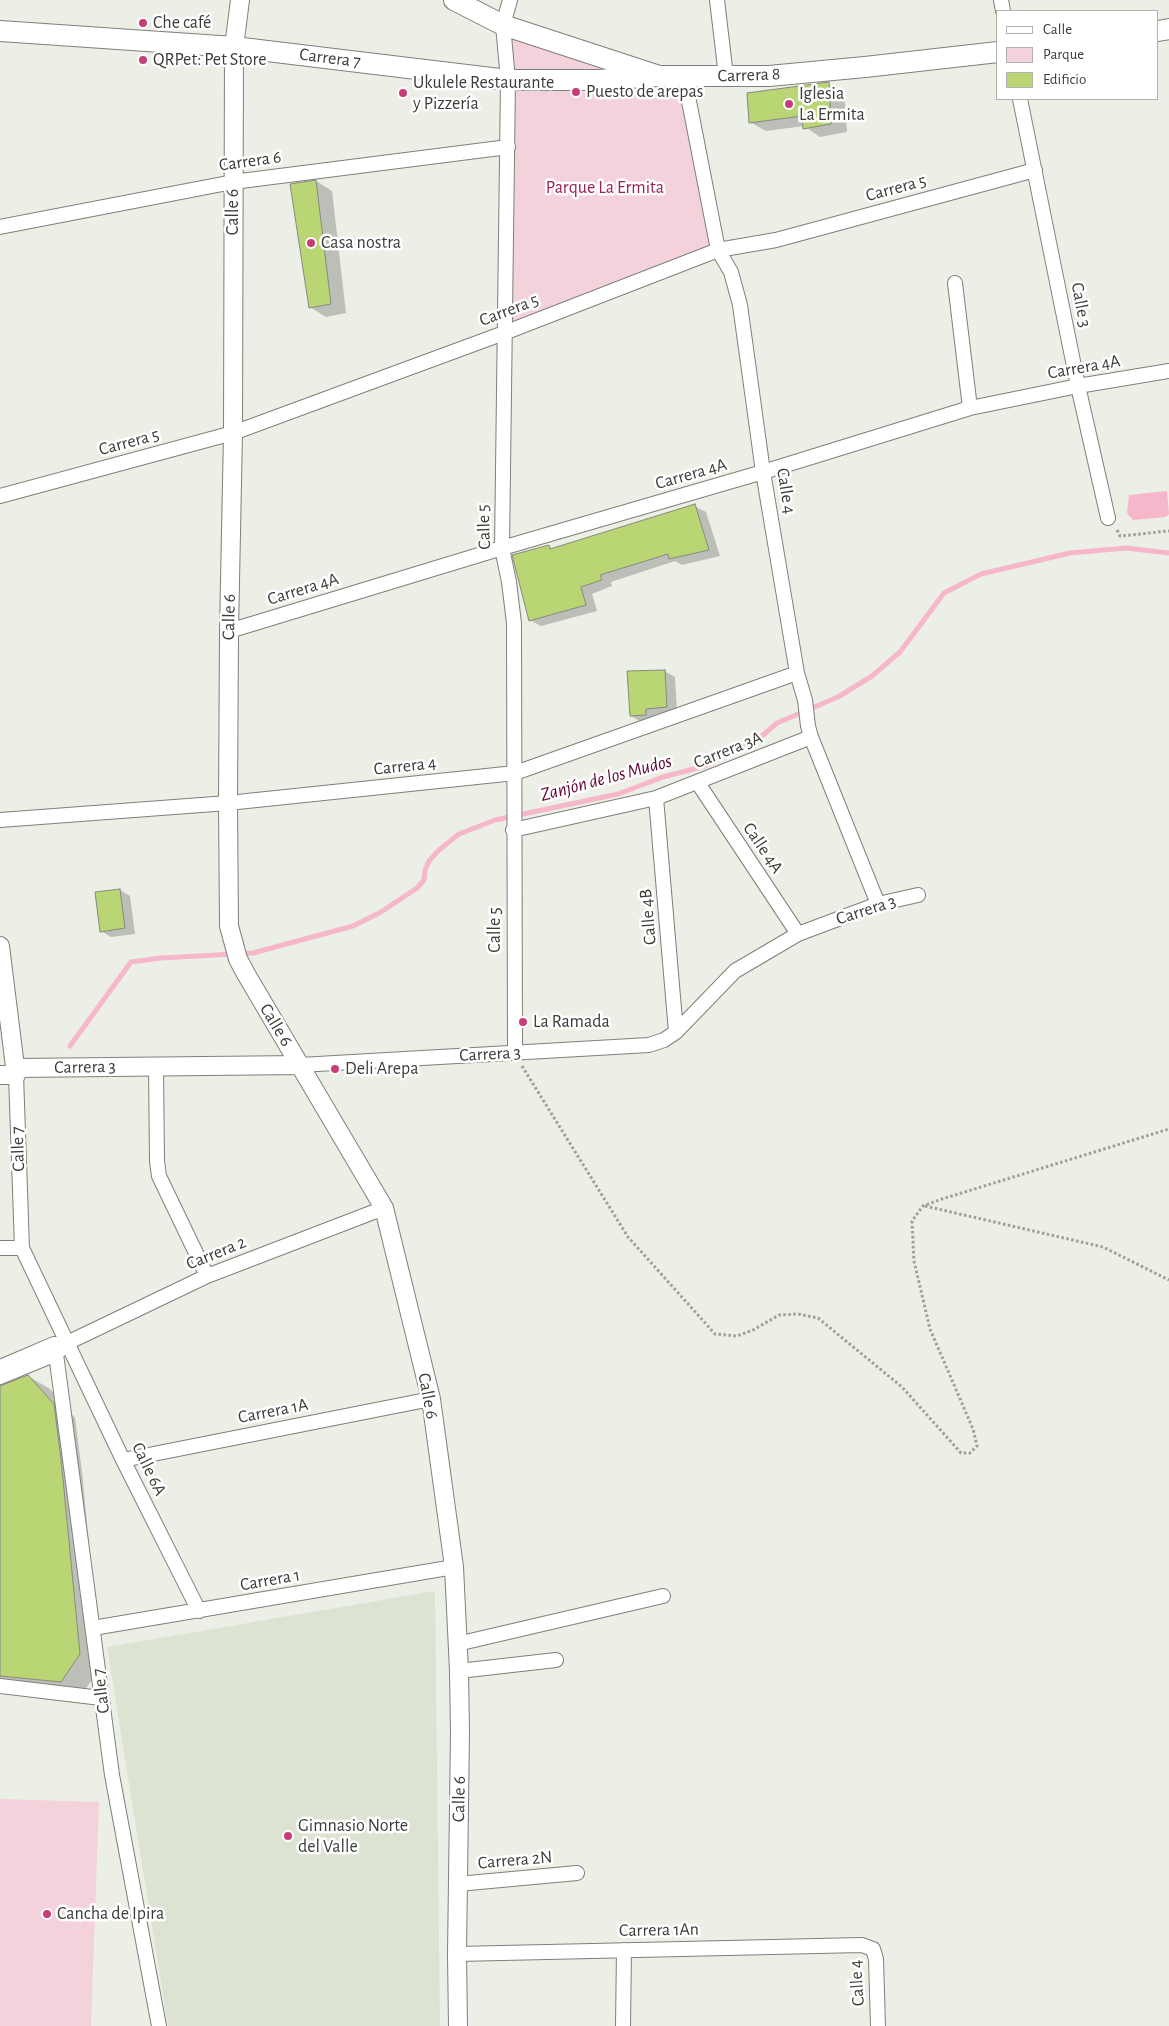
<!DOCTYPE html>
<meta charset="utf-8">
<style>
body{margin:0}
#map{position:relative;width:1169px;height:2026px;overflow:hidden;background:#ecefe6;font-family:"Alegreya Sans",sans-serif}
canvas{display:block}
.legend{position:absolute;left:996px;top:10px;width:162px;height:90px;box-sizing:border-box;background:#fff;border:1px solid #b1b1b0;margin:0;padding:6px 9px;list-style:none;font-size:15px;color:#3c3d39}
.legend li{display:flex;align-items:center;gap:10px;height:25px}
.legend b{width:25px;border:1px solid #b1b1b0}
</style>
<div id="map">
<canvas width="1169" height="2026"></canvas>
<ul class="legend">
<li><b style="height:6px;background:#fff"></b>Calle</li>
<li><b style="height:14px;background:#f4d2db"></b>Parque</li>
<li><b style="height:14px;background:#bad574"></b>Edificio</li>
</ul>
</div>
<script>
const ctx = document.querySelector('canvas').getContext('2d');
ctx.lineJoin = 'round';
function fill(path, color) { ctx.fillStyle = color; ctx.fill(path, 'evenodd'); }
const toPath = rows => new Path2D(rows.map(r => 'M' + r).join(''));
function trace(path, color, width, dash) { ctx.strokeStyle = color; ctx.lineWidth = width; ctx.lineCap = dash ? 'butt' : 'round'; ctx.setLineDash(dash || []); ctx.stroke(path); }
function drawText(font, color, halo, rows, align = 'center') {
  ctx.font = font + ' "Alegreya Sans",sans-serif'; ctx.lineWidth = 5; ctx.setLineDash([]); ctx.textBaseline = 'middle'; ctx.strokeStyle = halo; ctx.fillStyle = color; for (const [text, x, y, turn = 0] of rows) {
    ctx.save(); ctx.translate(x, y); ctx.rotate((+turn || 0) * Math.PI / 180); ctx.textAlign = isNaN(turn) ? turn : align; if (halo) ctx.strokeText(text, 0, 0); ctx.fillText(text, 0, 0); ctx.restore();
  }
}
const built = toPath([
 [435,1591,440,2026,168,2026,107,1647]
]);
const green = toPath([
 [503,25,691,76,718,250,504,333],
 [0,1799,99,1802,91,2026,0,2026]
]);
const water = toPath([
 [1167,491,1169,514,1166,517,1133,520,1127,513,1129,495]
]);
const shadow = toPath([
 [828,84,844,93,847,132,820,137,804,126,766,131,750,122],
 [316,181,332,191,346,313,326,317,310,307,291,185],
 [694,506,706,512,720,556,682,565,675,561,611,582,612,586,592,594,597,611,541,626,530,620,549,547,553,549],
 [664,671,675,677,677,712,656,714,656,721,641,722,631,716],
 [120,890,130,896,135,934,111,937,101,931],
 [28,1376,50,1389,75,1418,82,1472,101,1667,82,1694,0,1686,0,1386,4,1386]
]);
const stream = toPath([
 [70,1046,131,962,161,958,253,953,353,926,381,912,417,888,424,880,425,870,429,861,439,850,459,834,495,820,618,794,663,777,705,766,756,741,777,723,838,697,872,676,900,652,944,593,981,574,1070,553,1126,548,1169,553]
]);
const building = toPath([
 [829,82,831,124,803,129,802,116,749,123,747,93,829,82],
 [316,180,331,304,309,308,290,184,316,180],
 [695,504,709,550,669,559,668,554,600,575,602,580,581,587,586,605,529,621,512,555,549,545,550,549,695,504],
 [665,670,667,707,646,709,646,715,630,716,627,671,665,670],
 [120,889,125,928,100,932,95,892,120,889],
 [28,1375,54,1404,61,1459,80,1654,61,1682,0,1676,0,1386,28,1375]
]);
const path = toPath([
 [1117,530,1120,536,1169,531],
 [522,1066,628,1237,715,1334,737,1336,753,1330,779,1315,798,1314,818,1318,902,1387,961,1453,970,1453,977,1446,973,1429,930,1329,914,1261,912,1221,923,1206,942,1199,1169,1129],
 [925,1206,1103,1247,1169,1280]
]);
const minor = toPath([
 [510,0,503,25,508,80,502,548,509,582,514,623,515,1053],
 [717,0,726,76],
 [1001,0,1003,11],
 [691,76,688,96,718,250,731,272,740,305,763,472,797,673,805,700,808,726,811,737,878,904],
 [1020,99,1078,386,1108,518],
 [0,227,233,182,508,147],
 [955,283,970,408],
 [0,496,233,433,504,333,718,250,776,240,1035,170],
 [229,631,502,548,763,472,970,408,1078,386,1169,371],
 [698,783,798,934],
 [656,798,676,1032],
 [0,820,228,803,515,773,797,673],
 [513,830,656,798,811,737],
 [300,1065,649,1045,664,1040,676,1032,735,971,798,934,878,904,918,895],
 [156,1067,157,1161,159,1176,207,1276],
 [16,1075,22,1248,123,1460,199,1611],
 [0,1248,22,1248],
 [56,1354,112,1775,159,2026],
 [0,1367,54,1344,67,1343],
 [0,1377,56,1354,67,1343,207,1276,384,1208],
 [123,1460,431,1399],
 [93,1628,454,1567],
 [457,1644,663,1596],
 [459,1671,556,1660],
 [0,1686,101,1698],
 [458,1884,577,1873],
 [457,1954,862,1945,873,1949,876,1959,878,2026],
 [623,2026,624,1950]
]);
const tertiary = toPath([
 [240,0,234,47,233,433,229,631,228,803,229,926,238,959,246,974,384,1208,431,1399,454,1567,459,1671,460,1731,457,1954,458,2026],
 [0,946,16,1075,0,1075],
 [16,1068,300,1065]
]);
const secondary = toPath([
 [454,0,503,25,659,76,769,76,865,67,998,52],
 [0,31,234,47,508,80,599,80,659,76],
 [1158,31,1169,29]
]);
const markers = [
 [143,23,5,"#c73d77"],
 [143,60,5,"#c73d77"],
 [576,92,5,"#c73d77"],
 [403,93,5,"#c73d77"],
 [789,104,5,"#c73d77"],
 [311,243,5,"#c73d77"],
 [523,1022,5,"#c73d77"],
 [335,1069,5,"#c73d77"],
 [288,1836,5,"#c73d77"],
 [47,1914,5,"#c73d77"]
];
const poiNames = [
 ["Che café",153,23],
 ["QRPet: Pet Store",153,60],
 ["Ukulele Restaurante",413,83],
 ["y Pizzería",413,104],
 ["Puesto de arepas",586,92],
 ["Iglesia",799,94],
 ["La Ermita",799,115],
 ["Casa nostra",321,243],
 ["La Ramada",533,1022],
 ["Deli Arepa",345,1069],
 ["Gimnasio Norte",298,1826],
 ["del Valle",298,1847],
 ["Cancha de Ipira",57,1914]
];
const streetNames = [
 ["Carrera 7",330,58,7],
 ["Carrera 8",749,75,-2],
 ["Carrera 6",250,161,-8],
 ["Carrera 5",896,188,-15],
 ["Calle 6",233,212,-90],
 ["Calle 3",1081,305,79],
 ["Carrera 5",509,310,-21],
 ["Carrera 4A",1084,367,-10],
 ["Carrera 5",129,442,-15],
 ["Carrera 4A",691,474,-16],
 ["Calle 4",786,491,81],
 ["Calle 5",484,527,-92],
 ["Carrera 4A",303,589,-17],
 ["Calle 6",229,617,-89],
 ["Carrera 3A",728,750,-22],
 ["Carrera 4",405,766,-6],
 ["Calle 4A",763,848,56],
 ["Carrera 3",866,910,-18],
 ["Calle 4B",648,917,-95],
 ["Calle 5",495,930,-90],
 ["Calle 6",276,1025,59],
 ["Carrera 3",490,1054,-3],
 ["Carrera 3",85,1067,-1],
 ["Calle 7",18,1149,-92],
 ["Carrera 2",216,1253,-22],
 ["Calle 6",428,1396,79],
 ["Carrera 1A",273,1411,-11],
 ["Calle 6A",149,1469,64],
 ["Carrera 1",270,1580,-10],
 ["Calle 7",101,1691,-97],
 ["Calle 6",459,1799,-89],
 ["Carrera 2N",515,1860,-5],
 ["Carrera 1An",659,1930,-1],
 ["Calle 4",857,1983,-94]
];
const parkNames = [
 ["Parque La Ermita",605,188]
];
const waterNames = [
 ["Zanjón de los Mudos",606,778,-15]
];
fill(built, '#dde3d3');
fill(green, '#f4d2db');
fill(water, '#f6b7ca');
fill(shadow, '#0003');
trace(stream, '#f6b7ca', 5);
fill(building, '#bad574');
trace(building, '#868981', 1);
trace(minor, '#7e8079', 16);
trace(tertiary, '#7e8079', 20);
trace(secondary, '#7e8079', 22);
trace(path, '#9d9f98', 3, [2.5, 2.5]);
trace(minor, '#fff', 14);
trace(tertiary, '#fff', 18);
trace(secondary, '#fff', 20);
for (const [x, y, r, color] of markers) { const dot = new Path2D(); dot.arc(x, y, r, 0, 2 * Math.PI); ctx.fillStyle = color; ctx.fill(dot); trace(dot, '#fff', 2); }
drawText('18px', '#3c3d39', '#fff', poiNames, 'left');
drawText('18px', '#3c3d39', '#fff', streetNames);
drawText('18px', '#962256', '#fff', parkNames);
drawText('italic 19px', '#5f0331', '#fff', waterNames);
</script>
